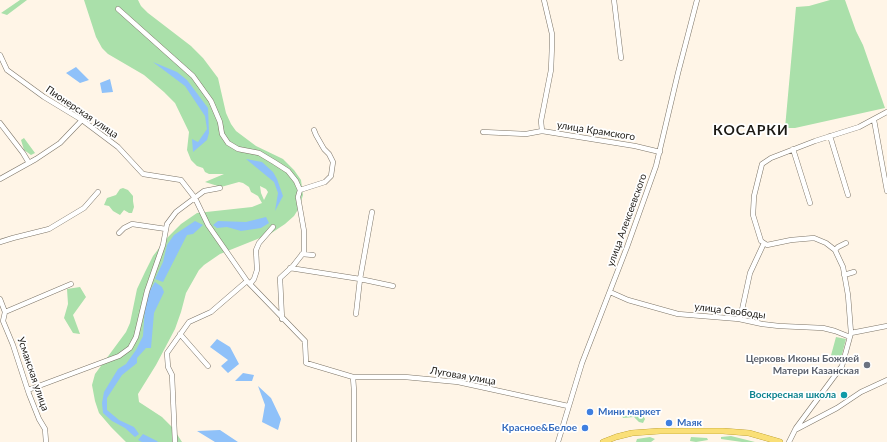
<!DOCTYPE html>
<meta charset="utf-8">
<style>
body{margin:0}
canvas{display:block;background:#fff5e7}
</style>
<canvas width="887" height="442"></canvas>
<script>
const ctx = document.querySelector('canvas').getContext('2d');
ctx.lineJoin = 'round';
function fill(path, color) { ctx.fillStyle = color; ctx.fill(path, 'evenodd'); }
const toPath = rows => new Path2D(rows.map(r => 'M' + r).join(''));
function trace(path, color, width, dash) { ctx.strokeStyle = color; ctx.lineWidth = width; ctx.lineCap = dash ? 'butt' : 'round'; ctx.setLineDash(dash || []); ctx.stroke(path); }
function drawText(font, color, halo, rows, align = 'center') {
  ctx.font = font + ' Lato,sans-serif'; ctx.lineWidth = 3.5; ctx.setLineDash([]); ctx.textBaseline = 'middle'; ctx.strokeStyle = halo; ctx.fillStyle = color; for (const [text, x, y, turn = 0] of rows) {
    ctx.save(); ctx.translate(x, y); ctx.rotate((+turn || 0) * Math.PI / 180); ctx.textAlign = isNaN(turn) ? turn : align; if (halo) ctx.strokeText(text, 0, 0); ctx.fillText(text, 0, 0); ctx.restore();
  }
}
const green = toPath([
 [20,0,27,0,7,15,1,13],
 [84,0,138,0,141,6,148,13,191,46,203,58,218,78,226,113,231,124,236,131,256,146,283,159,294,170,301,180,303,195,299,208,294,216,285,224,270,234,220,254,204,265,199,270,186,293,181,312,175,329,156,365,138,394,139,402,162,417,173,428,182,442,126,442,111,427,99,413,95,401,92,385,95,374,126,332,130,323,137,289,145,272,153,256,166,239,181,224,197,213,252,207,262,203,258,196,251,192,249,187,243,183,239,182,221,187,205,182,224,174,209,174,205,172,203,168,197,166,191,160,187,150,189,132,175,103,164,92,144,75,108,54,102,48,96,37],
 [260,186,266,189,268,192,264,200,261,193],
 [830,0,845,0,856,31,863,45,885,108,795,128,785,128,796,7,809,6],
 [24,138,35,153,31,155,24,150,21,140],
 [123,188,128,190,133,196,133,201,134,207,132,213,129,213,124,210,120,215,113,211,109,206,104,205,107,198,116,195,120,189],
 [80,287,86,297,73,315,80,334,73,333,64,318,68,304,67,289],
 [836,337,846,339,840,362,830,359],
 [642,414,645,419,643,423,639,422,634,417,623,418,622,416],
 [731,436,755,442,742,442,721,439,721,437],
 [650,437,655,439,651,442,636,442,637,439],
 [691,437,707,438,708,440,696,442,690,441]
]);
const water = toPath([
 [153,62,177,72,187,80,208,108,209,133,207,140,193,152,192,139,198,142,207,129,205,116,185,86],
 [76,67,89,80,80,83,66,73],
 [110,79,113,92,102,93,100,83],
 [246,159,262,162,273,172,277,179,283,196,275,211,278,193,274,182],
 [266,217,269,223,261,228,241,231,227,227,217,228,213,225,218,221,246,222],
 [195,221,203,225,193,234,187,235,163,282,155,279,163,262,167,245,174,235],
 [155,282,162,287,164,292,154,313,151,348,146,348,137,358,137,363,122,375,107,398,107,410,119,420,134,427,139,434,135,437,125,428,112,421,103,413,102,403,104,392,118,369,126,364,136,350,143,336,145,306,149,292],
 [217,339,230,347,239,364,228,373,221,366,228,360,210,347],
 [243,373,254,375,252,381,235,381],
 [258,386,271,398,281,419,278,430,262,422,265,405],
 [220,430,238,442,215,442,197,431],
 [143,434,157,441,158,442,142,442,138,440]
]);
const minor = toPath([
 [544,0,552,34,552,45,551,70,541,121,542,131,635,146,660,152],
 [614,0,621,58],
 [118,9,193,76,211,101,220,122,222,134,228,143,238,149,259,153,274,162,288,171,296,181,300,190,298,197,304,231,304,252,293,266,280,278,282,319],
 [0,55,7,70,44,97,82,120,118,147,143,174,181,180,195,198,208,225,247,281,305,341,306,363,353,377,354,391,354,442],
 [874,120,887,191],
 [0,123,23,153,29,163],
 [483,132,526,134,542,131],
 [830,136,848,195],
 [793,149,810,203],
 [0,179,36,159,60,143,82,120],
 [300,190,325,182,331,176,333,162,329,154,324,149,316,135,314,130],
 [119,233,124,228,132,224,166,229],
 [0,242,13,238,49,229,84,208,98,192],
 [835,250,838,247,846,243],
 [302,254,313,255],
 [290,268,360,279,393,286],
 [844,275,854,272],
 [250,284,254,279,257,270,256,250,259,243,273,227],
 [610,292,628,300,678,314,739,319,762,324,779,326,823,328,835,331,850,337],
 [0,299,5,312,71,284],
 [5,312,3,321,13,345,29,394,39,419,45,429,46,442],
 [356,314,360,279,372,212],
 [740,319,750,273,764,243],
 [851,333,887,326],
 [180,334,208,366],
 [353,377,405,377,458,382,568,406],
 [28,390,119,356,130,348,136,337,147,291,163,245,167,224,176,212,204,191,220,188],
 [795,430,837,408,861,392,887,380],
 [175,442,172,375,168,367,167,353,189,322,211,312,247,281],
 [558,442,582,363,627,247,656,166,678,73,697,0],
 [789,442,796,428,842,366,851,333,848,295,843,267,835,250,826,243,814,238,791,240,767,245,761,241,753,215,754,196,762,164,771,158,815,141,859,127,887,112]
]);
const major = toPath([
 [603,442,616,437,632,433,660,431,723,431,749,433,780,442]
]);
const markers = [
 [867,365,4,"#6b7280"],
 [844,395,4,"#0f9aa8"],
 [590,412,4,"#3f7fe0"],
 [669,423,4,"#3f7fe0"],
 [585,428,4,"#3f7fe0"]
];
const streetNames = [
 ["Пионерская улица",82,112,34],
 ["улица Крамского",596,131,9],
 ["улица Алексеевского",627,220,-70],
 ["улица Свободы",730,311,7],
 ["Усманская улица",33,374,71],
 ["Луговая улица",463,376,10]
];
const worshipNames = [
 ["Церковь Иконы Божией",859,359],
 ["Матери Казанская",859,371]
];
const cultureNames = [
 ["Воскресная школа",836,395]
];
const shopNames = [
 ["Мини маркет",598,412],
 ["Маяк",677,423],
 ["Красное&Белое",577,428,"right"]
];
const districtNames = [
 ["КОСАРКИ",751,130]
];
fill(green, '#aae0aa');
fill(water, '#8fc1f9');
trace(minor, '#7d7568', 5.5);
trace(major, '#aa8c19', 6);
trace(minor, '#fff', 4.5);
trace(major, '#fadf77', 5.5);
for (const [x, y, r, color] of markers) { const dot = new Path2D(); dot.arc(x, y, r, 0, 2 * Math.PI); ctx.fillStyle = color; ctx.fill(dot); trace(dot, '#fff', 1.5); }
drawText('10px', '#1c1914', '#fff', streetNames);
drawText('bold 10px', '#5b616d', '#fff', worshipNames, 'right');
drawText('bold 10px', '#0d838f', '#fff', cultureNames, 'right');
drawText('bold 10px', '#366cbe', '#fff', shopNames, 'left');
ctx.letterSpacing = '1px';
drawText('bold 14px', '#1c1914', '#fff', districtNames);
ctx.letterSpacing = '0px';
</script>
